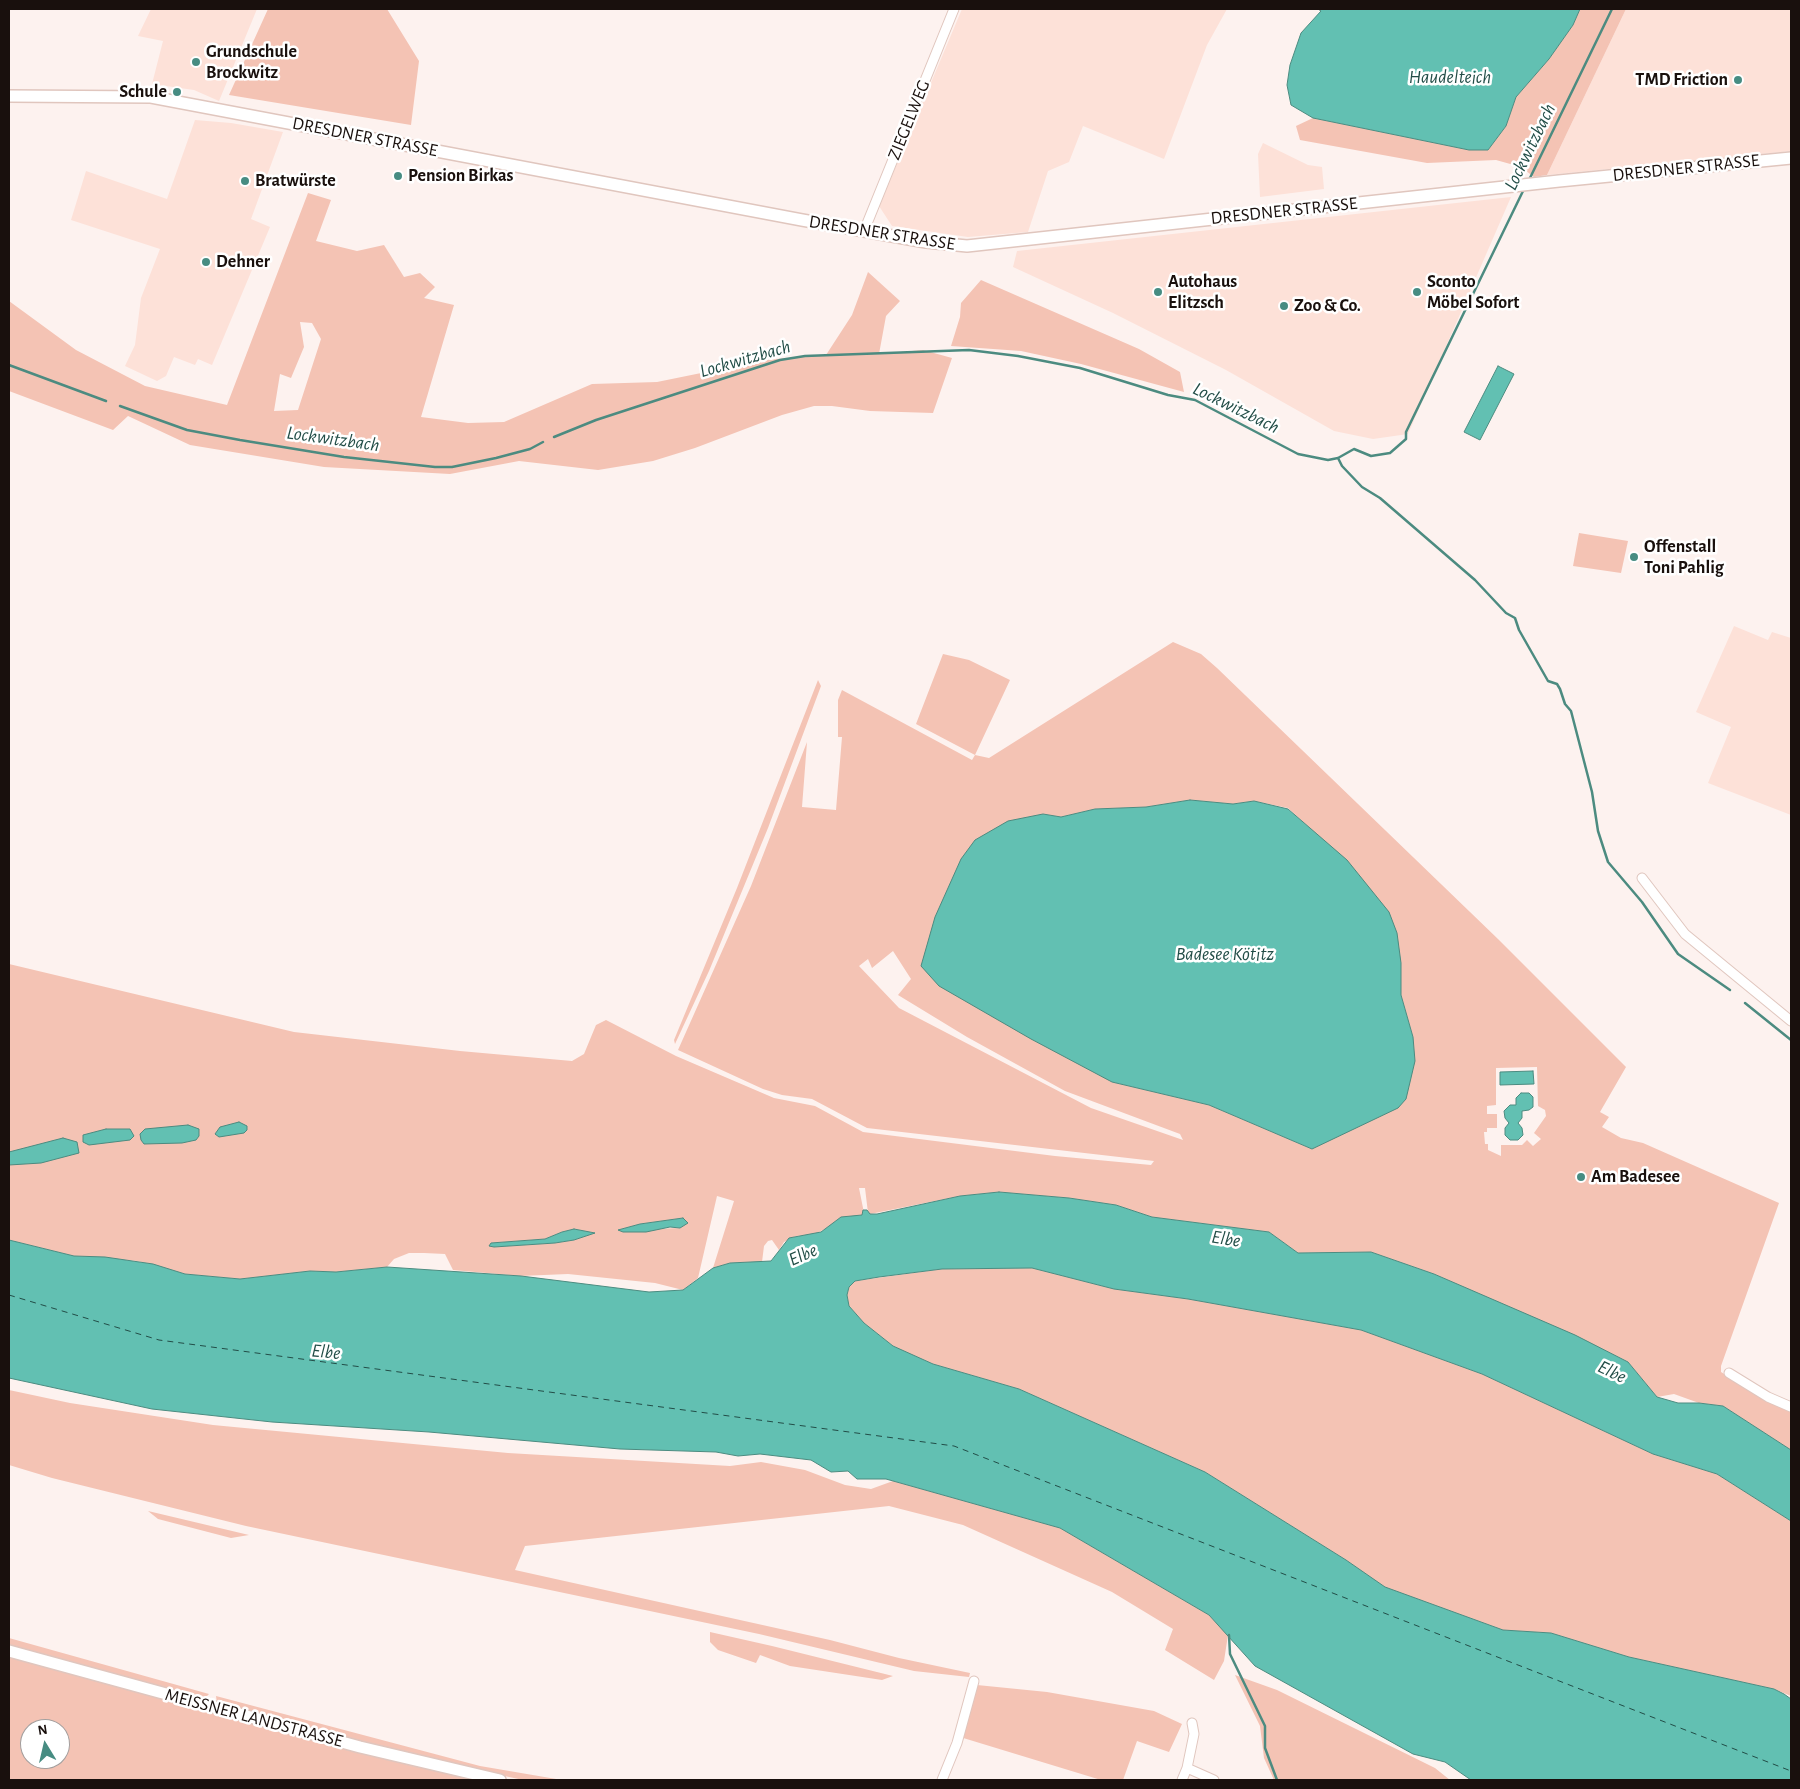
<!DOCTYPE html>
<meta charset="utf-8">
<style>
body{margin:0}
#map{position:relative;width:1800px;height:1789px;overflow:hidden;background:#fdf2ef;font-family:"Alegreya Sans",sans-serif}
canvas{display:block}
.frame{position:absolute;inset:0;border:10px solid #19100d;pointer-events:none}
.north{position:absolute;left:20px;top:1719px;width:50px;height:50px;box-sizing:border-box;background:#fff;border:1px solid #a39f9e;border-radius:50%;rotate:351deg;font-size:14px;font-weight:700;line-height:20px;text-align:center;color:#19100d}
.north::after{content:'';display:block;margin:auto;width:18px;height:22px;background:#478c82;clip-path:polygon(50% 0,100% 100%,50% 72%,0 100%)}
</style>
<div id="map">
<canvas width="1800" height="1789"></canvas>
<div class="frame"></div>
<div class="north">N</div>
</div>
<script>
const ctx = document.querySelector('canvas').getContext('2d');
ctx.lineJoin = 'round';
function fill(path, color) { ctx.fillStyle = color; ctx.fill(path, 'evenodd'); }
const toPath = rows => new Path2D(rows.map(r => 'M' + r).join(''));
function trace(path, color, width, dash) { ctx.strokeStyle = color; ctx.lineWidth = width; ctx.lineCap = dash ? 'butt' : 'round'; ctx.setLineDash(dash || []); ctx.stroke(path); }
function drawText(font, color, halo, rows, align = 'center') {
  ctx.font = font + ' "Alegreya Sans",sans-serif'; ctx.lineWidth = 5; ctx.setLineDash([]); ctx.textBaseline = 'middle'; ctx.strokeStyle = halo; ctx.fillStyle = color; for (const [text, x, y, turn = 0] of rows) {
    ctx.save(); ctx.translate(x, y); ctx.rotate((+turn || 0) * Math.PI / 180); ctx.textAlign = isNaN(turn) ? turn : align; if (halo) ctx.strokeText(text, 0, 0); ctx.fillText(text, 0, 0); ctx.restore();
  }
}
const built = toPath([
 [151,9,257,9,219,101,194,90,152,84,163,41,138,36],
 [962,9,1227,9,1207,45,1164,159,1083,126,1069,162,1048,171,1028,232,968,237,892,226,879,206],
 [1626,9,1791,9,1791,151,1547,175],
 [195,120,231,123,283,132,251,219,270,227,212,365,198,359,195,365,174,357,166,376,157,381,125,366,135,345,141,298,160,249,71,220,86,171,167,199],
 [1263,143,1308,165,1322,167,1324,189,1260,197,1258,154],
 [1511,197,1408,434,1373,439,1334,431,1226,370,1113,313,1013,267,1017,251],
 [1734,626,1768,640,1772,632,1791,638,1791,815,1708,783,1731,727,1696,712]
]);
const green = toPath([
 [268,9,387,9,419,61,411,125,229,95],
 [1580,9,1626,9,1547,175,1534,177,1521,167,1496,160,1427,163,1300,140,1296,126,1313,118,1469,150,1488,150,1506,126,1516,97,1549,59,1573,25],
 [308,193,331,200,316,241,357,251,384,245,404,277,420,273,435,287,424,298,454,305,421,417,468,423,504,422,592,384,657,382,765,360,826,355,852,315,868,272,900,301,886,316,879,354,923,350,952,358,933,413,870,411,832,406,814,406,782,415,695,448,653,461,598,470,519,461,450,474,324,467,190,445,128,416,113,430,9,391,9,301,76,350,145,386,227,405],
 [300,322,312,323,321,339,298,410,274,411,280,374,291,378,304,347],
 [981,280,1139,349,1180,372,1184,392,1081,364,1021,351,951,346,960,317,961,303],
 [1579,533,1628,541,1621,573,1573,566],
 [1173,642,1201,654,1217,668,1498,939,1626,1067,1600,1112,1609,1117,1602,1127,1621,1138,1643,1143,1779,1203,1721,1366,1721,1372,1765,1399,1791,1410,1791,1450,1723,1406,1699,1403,1674,1394,1657,1397,1628,1362,1434,1274,1371,1252,1298,1253,1269,1232,1152,1217,1116,1205,1069,1198,999,1192,960,1196,870,1214,868,1213,865,1188,859,1188,864,1213,862,1215,838,1219,831,1226,813,1235,796,1236,784,1242,779,1250,772,1240,768,1241,764,1246,762,1262,730,1263,713,1268,734,1201,717,1196,698,1278,683,1290,655,1283,568,1274,520,1276,453,1270,445,1254,424,1253,409,1253,394,1259,387,1267,336,1272,310,1271,240,1279,185,1274,137,1261,74,1256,9,1240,9,964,294,1032,460,1051,572,1061,584,1054,596,1025,606,1020,676,1056,774,1098,815,1106,863,1132,1055,1156,1151,1165,1154,1161,867,1128,812,1099,782,1095,763,1089,678,1050,751,886,807,742,802,807,836,810,842,737,838,737,838,700,842,690,972,760,975,755,916,724,943,654,969,660,1010,680,975,755,989,758],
 [1190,800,1233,804,1254,801,1288,808,1315,833,1401,963,1401,995,1413,1037,1312,1149,1209,1105,1112,1082,1043,814,1061,817,1095,809,1146,807],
 [893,951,911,979,898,995,967,1037,1065,1091,1180,1134,1183,1140,1091,1108,899,1008,859,966,868,959,872,968],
 [1537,1067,1538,1106,1545,1110,1546,1116,1534,1133,1541,1139,1533,1146,1527,1140,1522,1145,1501,1145,1501,1156,1488,1150,1488,1144,1485,1144,1484,1132,1487,1132,1487,1128,1497,1128,1497,1114,1487,1114,1487,1106,1496,1105,1496,1068],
 [683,1218,687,1223,680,1228,618,1230,640,1224],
 [574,1229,594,1233,574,1240,555,1243,494,1247,491,1243,545,1239,562,1232],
 [818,680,821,686,768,828,709,971,675,1044,674,1040,737,888],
 [1032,1268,1114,1289,1188,1299,1361,1330,1482,1374,1653,1454,1717,1474,1791,1521,1791,1696,1774,1689,1629,1657,1551,1633,1503,1630,1384,1587,1346,1560,1205,1472,1019,1389,933,1364,905,1352,893,1346,864,1323,849,1306,847,1295,849,1287,855,1281,942,1269],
 [9,1390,70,1403,213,1425,508,1453,730,1466,761,1462,805,1470,845,1485,871,1489,893,1481,1060,1528,1209,1615,1228,1635,1224,1661,1214,1680,1165,1650,1173,1629,1112,1592,963,1525,889,1506,525,1546,515,1570,830,1640,899,1658,970,1673,969,1677,914,1671,759,1634,246,1526,52,1478,9,1465],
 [148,1511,249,1535,231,1538,158,1519],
 [710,1632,772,1646,893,1676,882,1680,790,1666,760,1655,756,1663,718,1650,710,1642],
 [9,1638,177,1685,209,1694,203,1700,9,1647],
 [9,1657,413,1766,478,1780,9,1780],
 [30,1729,60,1729,60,1759,30,1759],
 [1235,1675,1277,1690,1435,1768,1450,1780,1274,1780,1264,1758,1260,1726],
 [977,1685,1047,1692,1154,1711,1182,1724,1169,1752,1137,1741,1123,1780,1101,1780,960,1737],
 [216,1696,480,1766,562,1780,523,1780,431,1760,217,1703]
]);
const water = toPath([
 [1318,9,1580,9,1573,25,1549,59,1516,97,1506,126,1488,150,1469,150,1313,118,1291,105,1287,85,1290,65,1301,33,1321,11,1318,9],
 [1498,366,1514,374,1480,440,1464,432,1498,366],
 [1190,800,1233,804,1254,801,1288,809,1347,860,1389,912,1397,933,1401,963,1401,995,1413,1037,1415,1061,1406,1099,1398,1108,1312,1149,1209,1105,1112,1082,1031,1039,939,986,921,966,935,917,961,859,975,840,1008,821,1043,814,1061,817,1095,809,1146,807,1190,800],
 [1533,1071,1534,1084,1500,1085,1500,1072,1533,1071],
 [1521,1093,1529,1093,1533,1097,1533,1107,1529,1110,1522,1111,1522,1118,1518,1123,1522,1128,1523,1135,1518,1140,1510,1140,1505,1135,1505,1128,1509,1123,1505,1118,1504,1111,1510,1105,1516,1105,1516,1098,1521,1093],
 [239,1122,247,1126,247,1130,244,1133,219,1137,215,1134,220,1127,239,1122],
 [188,1125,199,1129,199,1136,196,1140,182,1143,144,1144,141,1140,140,1134,145,1129,188,1125],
 [106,1129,130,1129,134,1136,130,1140,89,1145,83,1142,83,1135,106,1129],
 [63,1138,77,1142,79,1153,41,1163,9,1165,9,1152,63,1138],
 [999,1192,1069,1198,1116,1205,1152,1217,1269,1232,1298,1253,1371,1252,1434,1274,1575,1335,1628,1362,1657,1397,1678,1403,1699,1403,1723,1406,1791,1450,1791,1521,1717,1474,1653,1454,1482,1374,1361,1330,1188,1299,1114,1289,1032,1268,942,1269,879,1277,855,1281,849,1287,847,1295,849,1306,864,1323,893,1346,933,1364,1019,1389,1205,1472,1346,1560,1385,1587,1503,1630,1551,1633,1629,1657,1774,1689,1784,1694,1791,1699,1791,1780,1471,1780,1445,1762,1413,1754,1255,1666,1209,1615,1060,1528,886,1479,857,1479,848,1471,831,1472,811,1460,760,1454,738,1456,716,1452,620,1449,429,1432,272,1422,152,1409,9,1378,9,1240,74,1256,105,1257,153,1264,185,1274,240,1279,310,1271,336,1272,387,1267,521,1276,649,1292,683,1290,713,1268,730,1263,771,1261,789,1238,821,1232,841,1217,862,1215,863,1210,867,1210,870,1214,877,1214,960,1196,999,1192],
 [683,1218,688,1223,680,1228,670,1227,646,1232,623,1232,618,1230,640,1224,683,1218],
 [574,1229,595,1233,574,1240,555,1243,494,1247,489,1246,491,1243,545,1239,562,1232,574,1229]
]);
const stream = toPath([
 [1529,180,1612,9],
 [9,365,106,401],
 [120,406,187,430,240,440,344,457,435,467,452,467,496,458,530,449,543,442],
 [554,437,596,420,780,360,805,356,969,350,1018,356,1080,368,1168,395,1195,400,1298,454,1328,460,1338,458,1354,449,1371,456,1390,453,1406,439,1406,432,1524,189],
 [1338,458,1342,466,1362,487,1380,498,1475,580,1506,613,1515,618,1519,630,1548,681,1557,684,1560,689,1565,704,1571,711,1592,792,1598,831,1608,862,1642,902,1678,954,1730,990],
 [1745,1003,1791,1040],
 [1229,1635,1230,1654,1265,1726,1265,1748,1277,1780]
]);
const ferry = toPath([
 [9,1295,159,1340,954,1446,1791,1771]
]);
const minor = toPath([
 [864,231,954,9],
 [1642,878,1685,934,1791,1021],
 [1729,1373,1768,1397,1791,1407],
 [1192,1723,1194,1734,1187,1768,1214,1780],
 [942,1780,957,1743,974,1681],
 [1182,1780,1187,1768]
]);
const major = toPath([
 [9,96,151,97,802,220,926,242,967,246,1559,181,1791,158],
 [9,1651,360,1747,500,1780]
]);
const markers = [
 [196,62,5,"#478c82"],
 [1738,80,5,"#478c82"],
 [177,92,5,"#478c82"],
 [398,176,5,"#478c82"],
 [245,181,5,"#478c82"],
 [206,262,5,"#478c82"],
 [1158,292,5,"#478c82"],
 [1417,292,5,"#478c82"],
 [1284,306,5,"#478c82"],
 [1634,557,5,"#478c82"],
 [1581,1177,5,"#478c82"]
];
const poiNames = [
 ["Grundschule",206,52],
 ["Brockwitz",206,73],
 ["TMD Friction",1728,80,"right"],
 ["Schule",167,92,"right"],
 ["Pension Birkas",408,176],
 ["Bratwürste",255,181],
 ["Dehner",216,262],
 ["Autohaus",1168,282],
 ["Elitzsch",1168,303],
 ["Sconto",1427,282],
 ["Möbel Sofort",1427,303],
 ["Zoo & Co.",1294,306],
 ["Offenstall",1644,547],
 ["Toni Pahlig",1644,568],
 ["Am Badesee",1591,1177]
];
const streetNames = [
 ["ZIEGELWEG",909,120,-68],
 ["DRESDNER STRASSE",365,137,11],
 ["DRESDNER STRASSE",1686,168,-6],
 ["DRESDNER STRASSE",1284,211,-6],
 ["DRESDNER STRASSE",882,233,9],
 ["MEISSNER LANDSTRASSE",254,1718,15]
];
const waterNames = [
 ["Haudelteich",1450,77],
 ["Lockwitzbach",1530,147,-64],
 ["Lockwitzbach",745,359,-16],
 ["Lockwitzbach",1236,408,26],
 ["Lockwitzbach",333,439,8],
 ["Badesee Kötitz",1225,954],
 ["Elbe",1226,1239,9],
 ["Elbe",803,1255,-24],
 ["Elbe",326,1352,6],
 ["Elbe",1612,1372,26]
];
fill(built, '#fde1d8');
fill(green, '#f4c3b4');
fill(water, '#62c0b2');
trace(water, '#4c8b80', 1);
trace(stream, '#4c8b80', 2.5);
trace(ferry, '#224d47', 1, [6, 5]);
trace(minor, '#e0c6be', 11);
trace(major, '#e0c6be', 14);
trace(minor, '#fff', 9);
trace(major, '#fff', 11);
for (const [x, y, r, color] of markers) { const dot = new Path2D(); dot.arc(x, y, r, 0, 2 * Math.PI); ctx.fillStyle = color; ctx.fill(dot); trace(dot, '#fff', 2); }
drawText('bold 18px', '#19100d', '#fff', poiNames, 'left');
drawText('18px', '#19100d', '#fff', streetNames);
drawText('italic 19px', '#224d47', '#fff', waterNames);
</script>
